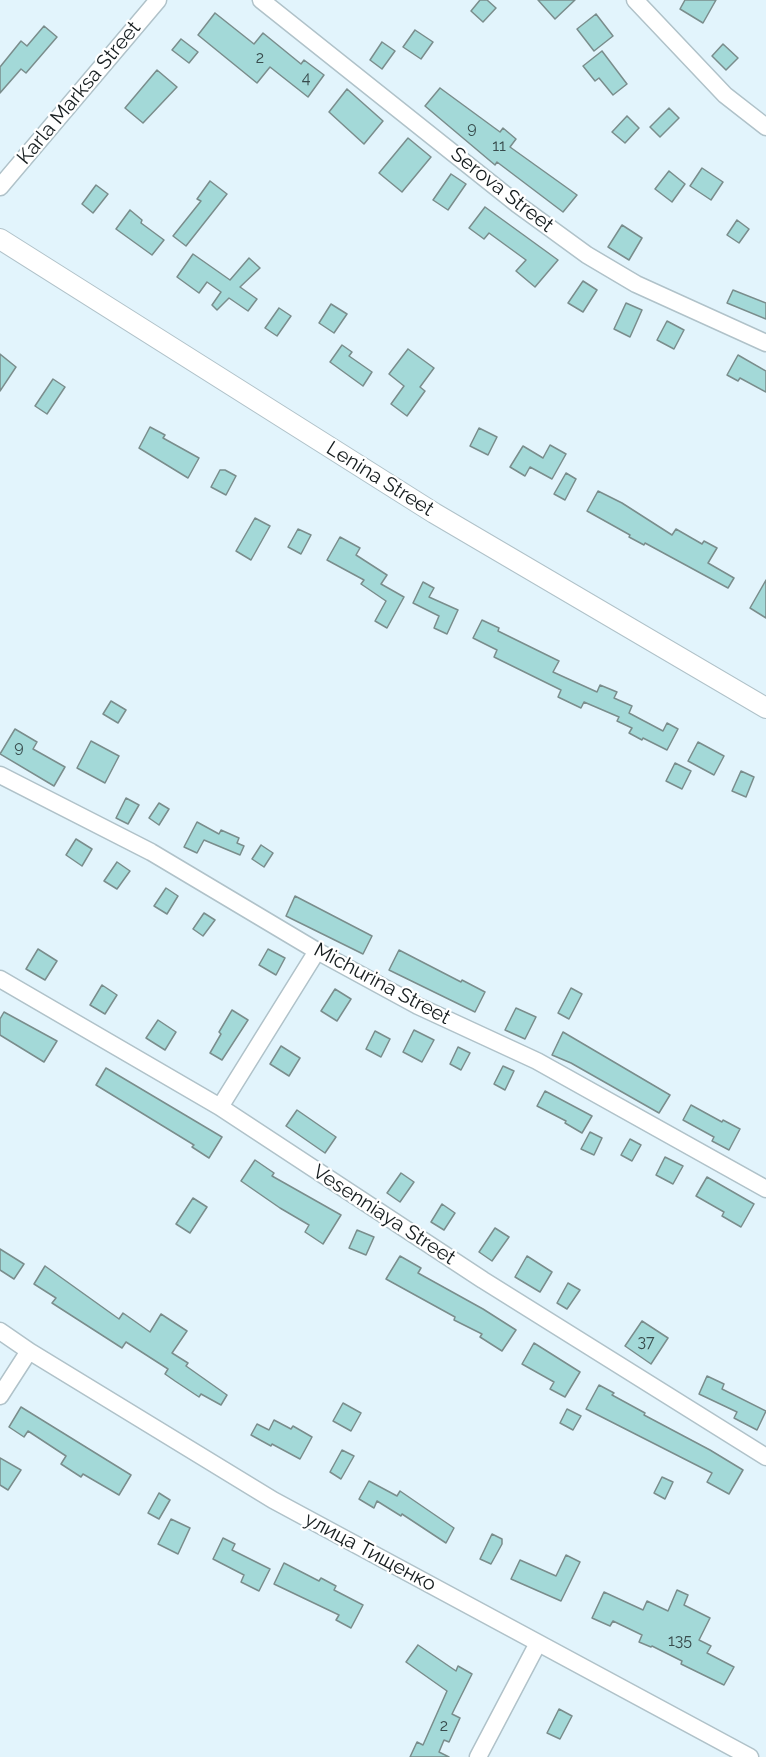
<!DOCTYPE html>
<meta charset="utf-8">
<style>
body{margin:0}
canvas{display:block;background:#e2f4fc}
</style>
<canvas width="766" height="1757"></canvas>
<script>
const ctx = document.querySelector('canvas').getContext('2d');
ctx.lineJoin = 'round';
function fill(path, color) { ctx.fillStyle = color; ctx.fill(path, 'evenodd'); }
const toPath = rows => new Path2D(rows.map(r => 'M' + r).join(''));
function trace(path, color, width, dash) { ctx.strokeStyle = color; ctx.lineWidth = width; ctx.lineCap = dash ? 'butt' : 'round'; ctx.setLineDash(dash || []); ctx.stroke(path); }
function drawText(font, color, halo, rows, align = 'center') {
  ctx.font = font + ' Raleway,sans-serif'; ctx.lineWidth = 4.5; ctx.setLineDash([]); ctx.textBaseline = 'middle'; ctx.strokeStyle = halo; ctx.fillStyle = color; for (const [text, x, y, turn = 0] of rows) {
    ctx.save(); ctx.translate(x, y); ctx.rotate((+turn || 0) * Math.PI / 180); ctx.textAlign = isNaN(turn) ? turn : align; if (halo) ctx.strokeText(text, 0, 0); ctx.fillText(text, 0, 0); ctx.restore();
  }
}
const building = toPath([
 [480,0,487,0,496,8,483,22,471,11,480,0],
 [538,0,575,0,555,19,538,0],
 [685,0,716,0,703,23,680,9,685,0],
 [215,13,254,44,263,33,301,64,304,60,324,75,308,97,270,67,257,83,198,35,215,13],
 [596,14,613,36,594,51,577,29,596,14],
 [44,26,57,37,26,73,21,69,0,93,0,67,21,41,27,46,44,26],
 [415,30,433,42,421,59,403,47,415,30],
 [181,39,198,52,189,63,172,50,181,39],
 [382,42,395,51,382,69,370,60,382,42],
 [723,44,738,58,726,70,712,56,723,44],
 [602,51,627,84,613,95,599,78,595,81,583,66,602,51],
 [157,70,177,87,143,123,125,108,157,70],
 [440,88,500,132,503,128,516,139,510,147,577,195,563,212,497,162,495,165,425,106,440,88],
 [347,89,383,121,364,144,329,112,347,89],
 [669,108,679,118,660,137,650,127,669,108],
 [627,116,639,128,625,143,612,132,627,116],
 [408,138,431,157,402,192,379,173,408,138],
 [702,168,723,182,711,200,690,186,702,168],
 [669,171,685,184,672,202,655,189,669,171],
 [451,174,466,184,448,210,433,200,451,174],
 [210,181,227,194,186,246,173,236,201,201,197,199,210,181],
 [96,185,108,194,93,213,82,204,96,185],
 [485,207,558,260,535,287,516,271,526,260,489,233,484,239,469,228,485,207],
 [130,210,142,220,141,223,164,240,152,255,116,229,130,210],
 [737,220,749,229,739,243,727,235,737,220],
 [622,225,642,238,629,260,608,247,622,225],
 [193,254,230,280,249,258,260,268,240,287,257,299,248,311,229,298,217,310,212,305,221,292,207,282,199,293,177,277,193,254],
 [583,281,597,290,583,312,568,303,583,281],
 [733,290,766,303,766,319,727,303,733,290],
 [626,303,642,310,630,337,614,329,626,303],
 [331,304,347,314,334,333,319,323,331,304],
 [279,308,291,316,277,336,265,328,279,308],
 [667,321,684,330,674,349,657,340,667,321],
 [342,345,352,352,349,356,372,372,363,386,330,362,342,345],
 [408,349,434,368,420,387,425,391,407,416,391,404,404,386,389,374,408,349],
 [0,354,16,367,0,391,0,354],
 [738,355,766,371,766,392,740,378,738,381,727,375,738,355],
 [53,379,65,387,47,414,35,406,53,379],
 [150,427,165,435,163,438,199,458,188,478,139,448,150,427],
 [479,428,497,437,488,455,470,446,479,428],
 [550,445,566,454,552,479,530,467,525,476,510,467,523,446,543,458,550,445],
 [220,470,225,470,236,476,226,495,211,487,220,470],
 [566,473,576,479,565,500,554,494,566,473],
 [598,491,622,503,672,535,676,529,702,544,704,541,717,548,708,563,734,578,728,588,645,543,644,545,629,537,630,535,587,511,598,491],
 [255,518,270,526,251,560,236,551,255,518],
 [298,529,311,535,301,554,288,547,298,529],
 [340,537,360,548,356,555,387,575,381,584,404,597,387,628,375,621,386,601,361,584,364,580,327,560,340,537],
 [766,580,766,618,750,608,766,580],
 [423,582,434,588,429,597,458,610,447,634,434,628,439,616,413,603,423,582],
 [482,620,499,628,498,631,559,661,553,672,597,692,600,685,617,692,614,698,632,706,629,713,663,731,667,723,678,729,667,750,643,738,642,740,629,733,632,728,617,721,619,717,584,702,581,708,558,697,561,690,494,657,497,650,473,638,482,620],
 [111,701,126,710,118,723,103,714,111,701],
 [15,729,37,742,33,749,65,767,54,786,0,754,15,729],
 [91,741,119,756,105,783,77,768,91,741],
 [698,742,724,756,714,775,688,761,698,742],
 [675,763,691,771,682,789,666,781,675,763],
 [741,771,754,777,746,797,732,791,741,771],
 [126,798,139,805,128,824,116,818,126,798],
 [159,803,169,809,159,825,149,818,159,803],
 [197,822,219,834,221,830,239,838,237,843,244,846,240,855,204,840,197,853,184,847,197,822],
 [76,839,92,849,82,866,66,855,76,839],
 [261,845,273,853,264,867,252,859,261,845],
 [117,862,130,871,117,889,104,881,117,862],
 [166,888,178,896,167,914,154,906,166,888],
 [295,896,372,936,363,954,286,916,295,896],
 [204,913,215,920,203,936,193,929,204,913],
 [38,949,57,961,45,980,26,969,38,949],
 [268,949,285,958,276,975,259,965,268,949],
 [399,950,461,982,462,980,485,992,475,1012,389,970,399,950],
 [102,985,117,995,105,1014,90,1005,102,985],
 [571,988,582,994,569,1019,558,1013,571,988],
 [335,989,351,999,337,1021,321,1011,335,989],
 [516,1008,536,1017,525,1039,505,1030,516,1008],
 [232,1010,248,1020,222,1060,210,1053,221,1034,219,1032,232,1010],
 [4,1012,57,1041,44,1062,0,1035,0,1019,4,1012],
 [158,1020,176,1032,165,1050,146,1038,158,1020],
 [414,1030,434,1040,422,1062,403,1052,414,1030],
 [375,1031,390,1039,381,1057,366,1049,375,1031],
 [563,1032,670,1095,659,1113,571,1063,552,1055,563,1032],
 [281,1046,300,1058,289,1076,270,1064,281,1046],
 [458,1047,470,1053,461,1070,450,1064,458,1047],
 [503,1066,514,1071,505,1090,494,1084,503,1066],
 [106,1068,222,1137,209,1158,192,1147,194,1145,96,1085,106,1068],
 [545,1091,592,1116,582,1133,565,1123,566,1121,537,1106,545,1091],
 [691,1105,722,1122,723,1120,740,1129,729,1150,712,1141,714,1137,683,1120,691,1105],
 [297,1110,336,1137,325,1153,286,1126,297,1110],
 [590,1132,602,1138,594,1155,581,1149,590,1132],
 [630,1139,641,1145,632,1161,621,1155,630,1139],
 [665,1157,683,1166,673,1184,656,1175,665,1157],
 [255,1160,274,1173,272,1176,341,1215,323,1244,305,1232,309,1225,280,1208,241,1181,255,1160],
 [401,1173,414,1182,400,1202,387,1193,401,1173],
 [707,1177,754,1204,741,1227,722,1216,724,1212,696,1196,707,1177],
 [193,1198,207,1207,190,1233,176,1224,193,1198],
 [442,1204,455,1213,444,1230,431,1222,442,1204],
 [495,1228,509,1237,492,1261,479,1252,495,1228],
 [357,1230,374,1237,366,1255,349,1248,357,1230],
 [0,1249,24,1264,14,1279,0,1270,0,1249],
 [400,1256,421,1268,418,1273,483,1309,516,1330,502,1351,480,1337,482,1334,454,1320,455,1317,386,1279,400,1256],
 [527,1256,552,1272,540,1292,515,1277,527,1256],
 [45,1266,119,1319,123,1313,150,1332,161,1314,187,1331,172,1353,188,1363,186,1366,227,1395,221,1405,201,1394,199,1397,175,1381,165,1374,168,1369,126,1342,122,1348,52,1303,56,1298,34,1284,45,1266],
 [568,1283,580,1290,567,1309,557,1303,568,1283],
 [642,1321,668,1338,651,1364,625,1346,642,1321],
 [534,1343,580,1372,565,1397,550,1389,554,1382,522,1364,534,1343],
 [707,1376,724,1384,722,1389,766,1411,757,1430,734,1418,737,1412,699,1394,707,1376],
 [599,1385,614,1393,612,1395,645,1413,644,1415,710,1450,743,1470,729,1494,707,1482,712,1473,586,1409,599,1385],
 [343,1403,361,1413,351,1431,333,1421,343,1403],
 [21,1407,131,1475,119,1495,83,1474,81,1477,61,1464,66,1456,28,1431,24,1437,9,1427,21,1407],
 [567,1409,581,1416,573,1430,560,1423,567,1409],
 [274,1420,291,1429,293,1426,312,1437,300,1459,272,1444,271,1446,251,1435,257,1424,269,1430,274,1420],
 [342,1450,354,1456,341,1479,330,1472,342,1450],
 [0,1458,21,1470,8,1490,0,1485,0,1458],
 [662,1477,673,1482,665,1499,654,1493,662,1477],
 [369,1481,397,1496,400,1491,454,1528,446,1543,402,1514,401,1516,377,1501,374,1508,359,1499,369,1481],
 [159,1493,170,1500,159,1519,148,1513,159,1493],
 [171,1519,190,1528,178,1554,158,1544,171,1519],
 [492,1534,502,1539,502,1544,491,1564,480,1559,492,1534],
 [223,1538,235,1544,232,1550,270,1569,259,1591,241,1582,244,1575,213,1559,223,1538],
 [566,1555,580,1562,561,1601,511,1579,520,1560,556,1576,566,1555],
 [284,1563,319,1581,321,1578,336,1586,334,1590,363,1605,351,1628,336,1620,339,1615,274,1584,284,1563],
 [677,1590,688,1595,684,1605,710,1618,699,1640,711,1646,707,1653,734,1667,724,1685,681,1664,682,1661,652,1646,651,1647,639,1642,642,1635,613,1621,610,1626,592,1618,604,1592,643,1610,647,1601,668,1611,677,1590],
 [418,1645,456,1671,458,1666,472,1674,452,1714,460,1718,449,1742,444,1740,439,1752,449,1757,410,1757,417,1742,423,1745,447,1691,406,1662,418,1645],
 [559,1709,572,1716,560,1739,547,1733,559,1709]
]);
const minor = toPath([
 [261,0,517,204,587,255,636,284,766,343],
 [635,0,725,95,766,127],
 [0,187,158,0],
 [0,775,151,852,317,951,418,1006,537,1061,766,1189],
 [0,979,220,1107,483,1280,766,1457],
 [220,1107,317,951],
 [0,1331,29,1351,273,1500,750,1757],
 [0,1396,29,1351],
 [478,1757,538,1643]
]);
const major = toPath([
 [0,239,434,513,766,708]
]);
const numberNames = [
 ["2",260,58],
 ["4",306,78],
 ["9",472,128],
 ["11",499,146],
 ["9",19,747],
 ["37",646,1342],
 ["135",680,1641],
 ["2",444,1726]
];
const streetNames = [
 ["Karla Marksa Street",79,93,-50],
 ["Serova Street",502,190,38],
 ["Lenina Street",380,479,32],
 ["Michurina Street",382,984,28],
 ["Vesenniaya Street",384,1215,33],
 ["улица Тищенко",370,1552,28]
];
fill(building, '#a3d9d8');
trace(building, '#7a8d8c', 1.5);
trace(minor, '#b0c2c9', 19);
trace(major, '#b0c2c9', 22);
trace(minor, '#fff', 16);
trace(major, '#fff', 20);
drawText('16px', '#384b4c', null, numberNames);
drawText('20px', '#151c1e', '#fff', streetNames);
</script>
